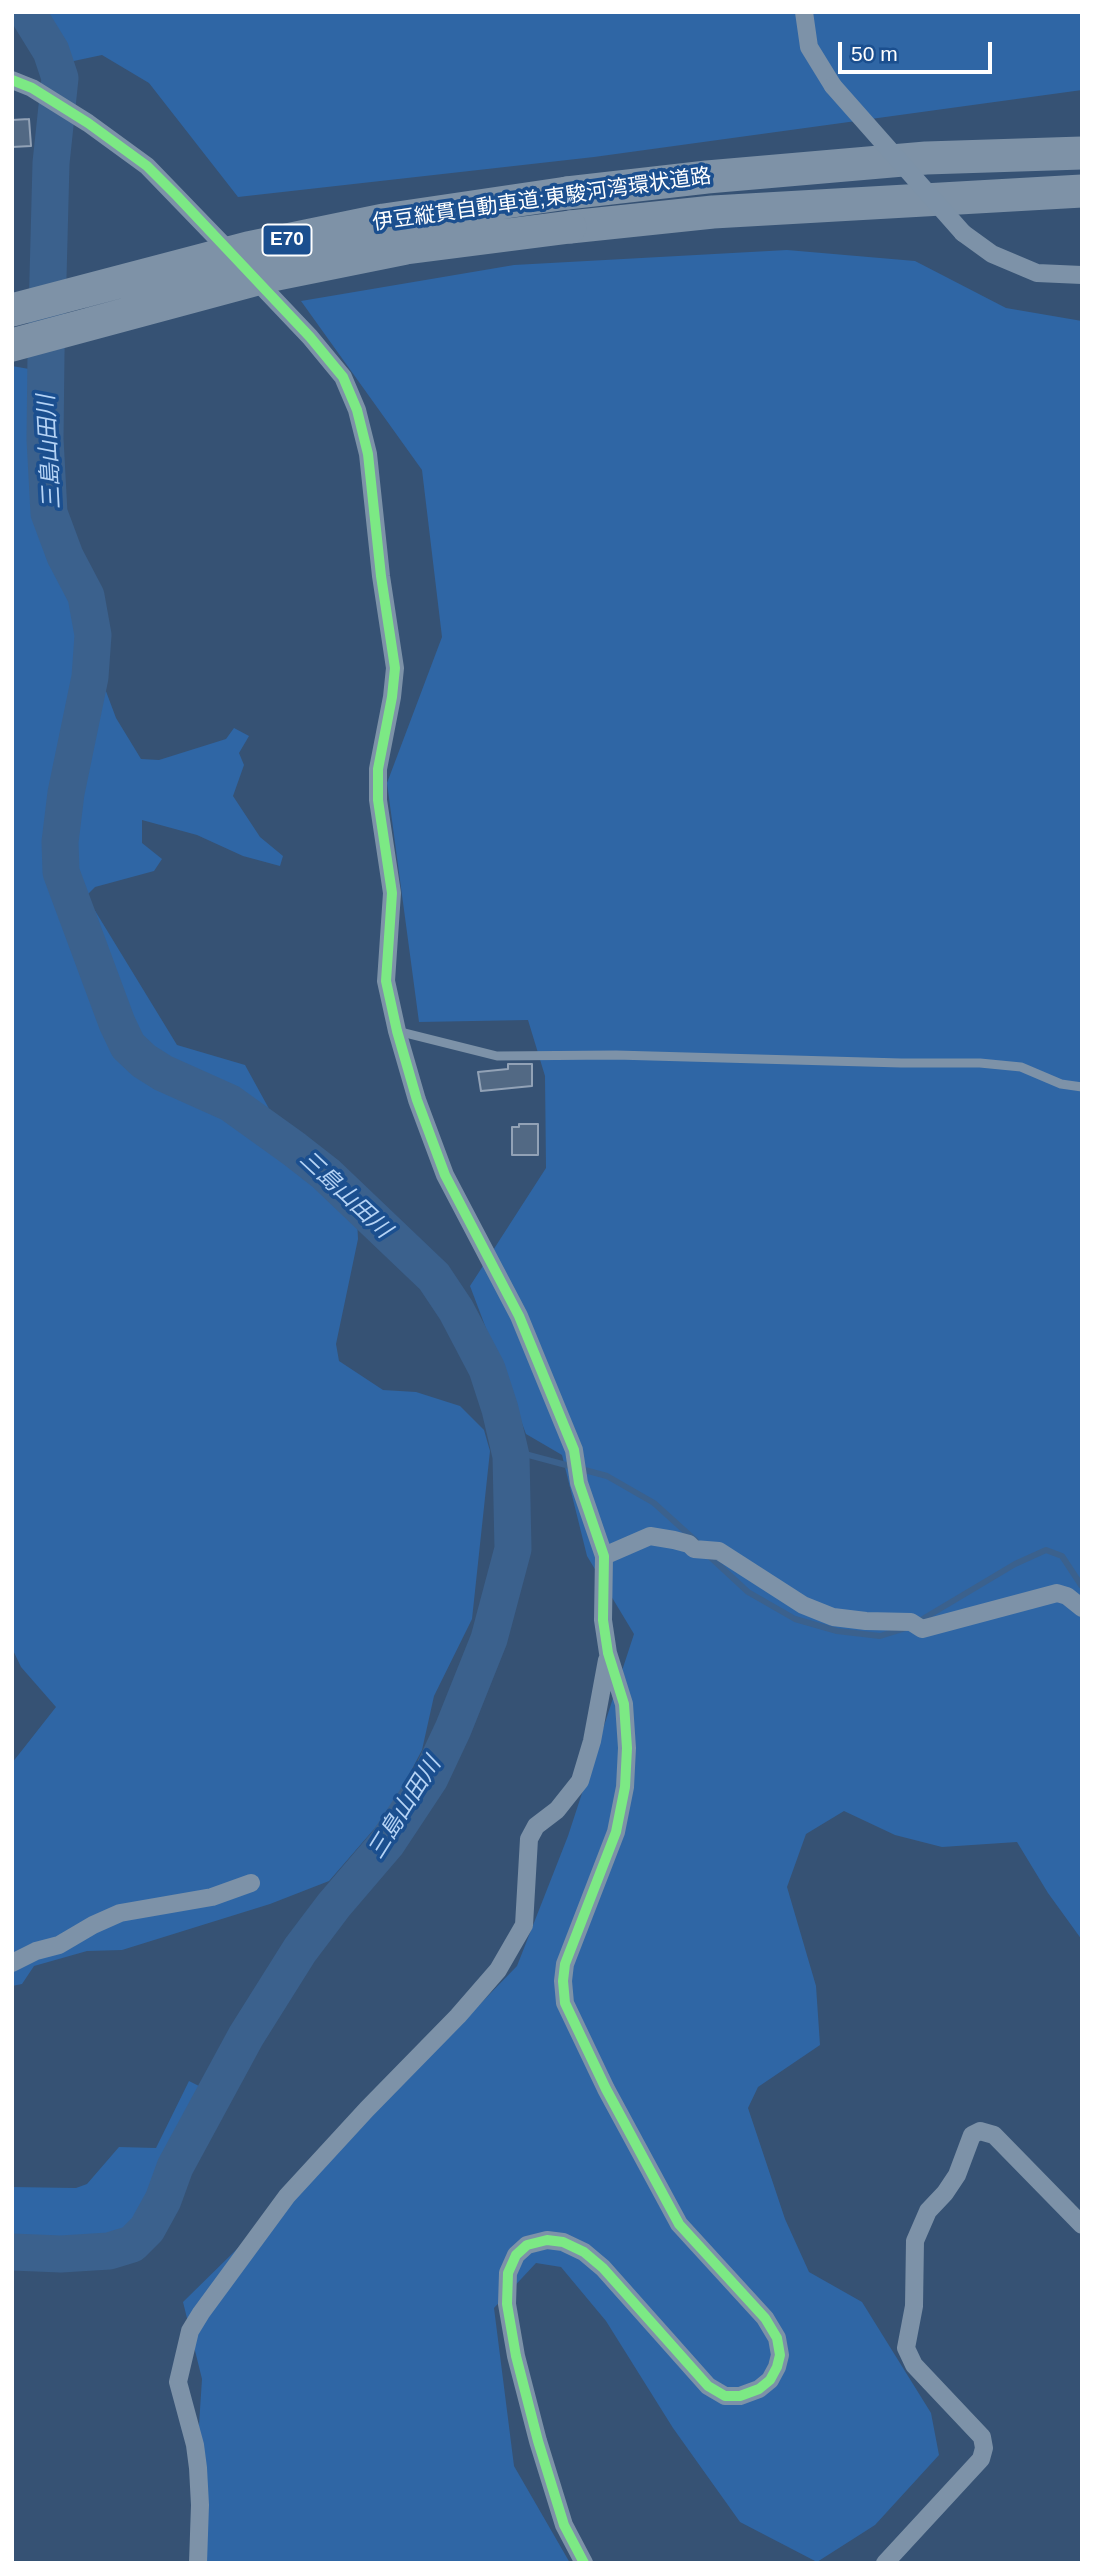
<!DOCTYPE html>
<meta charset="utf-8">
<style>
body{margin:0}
#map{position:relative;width:1094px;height:2575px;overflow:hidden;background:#365274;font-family:Arial,sans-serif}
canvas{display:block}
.frame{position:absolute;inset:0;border:14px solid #fff;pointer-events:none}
.scale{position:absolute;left:838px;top:42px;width:154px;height:32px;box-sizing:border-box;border:4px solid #fff;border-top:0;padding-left:9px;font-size:21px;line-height:24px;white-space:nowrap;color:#fff;-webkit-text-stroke:5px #1b4f8f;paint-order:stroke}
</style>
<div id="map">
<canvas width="1094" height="2575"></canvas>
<div class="frame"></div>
<div class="scale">50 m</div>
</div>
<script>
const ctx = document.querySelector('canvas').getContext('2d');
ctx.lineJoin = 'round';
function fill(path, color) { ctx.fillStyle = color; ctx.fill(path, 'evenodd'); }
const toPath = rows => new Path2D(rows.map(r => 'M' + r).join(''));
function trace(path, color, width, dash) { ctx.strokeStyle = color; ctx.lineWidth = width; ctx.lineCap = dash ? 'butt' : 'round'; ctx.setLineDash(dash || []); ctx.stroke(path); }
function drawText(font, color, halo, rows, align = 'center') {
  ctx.font = font + ' Arial,"Noto Sans JP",sans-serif'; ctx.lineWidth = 7; ctx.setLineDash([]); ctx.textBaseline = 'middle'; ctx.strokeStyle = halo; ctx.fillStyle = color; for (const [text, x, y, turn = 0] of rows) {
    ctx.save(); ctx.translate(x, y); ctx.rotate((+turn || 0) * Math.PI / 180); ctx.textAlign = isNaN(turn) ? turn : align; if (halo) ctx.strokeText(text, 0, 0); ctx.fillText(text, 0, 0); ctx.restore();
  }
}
const green = toPath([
 [36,12,1082,12,1082,90,594,157,238,197,149,83,102,55,69,62],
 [787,250,915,261,1006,308,1082,321,1082,1940,1048,1893,1017,1842,942,1847,895,1835,844,1811,806,1834,787,1887,816,1986,820,2045,758,2087,748,2108,785,2219,809,2272,862,2302,931,2413,939,2455,875,2525,817,2562,740,2522,673,2428,606,2321,561,2267,536,2263,494,2308,514,2466,570,2563,190,2563,202,2379,183,2302,348,2140,517,1966,568,1836,634,1634,587,1556,562,1455,526,1434,470,1286,546,1168,545,1076,528,1020,419,1022,387,783,442,637,422,470,301,301,514,265],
 [12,366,29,369,31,391,28,417,44,464,67,587,116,718,141,759,159,760,226,739,234,728,249,736,239,753,244,765,233,796,260,837,283,856,280,866,243,856,197,835,142,820,142,843,162,859,154,871,95,887,86,896,177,1045,245,1065,301,1167,357,1219,358,1239,336,1344,339,1361,383,1390,416,1392,460,1406,484,1430,490,1451,472,1619,434,1696,422,1750,401,1790,388,1813,329,1881,270,1904,122,1950,87,1951,34,1966,22,1984,12,1986,12,1763,56,1707,21,1667,12,1648],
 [189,2081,209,2091,181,2138,149,2214,123,2244,12,2241,12,2187,76,2188,87,2184,119,2147,156,2148]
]);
const stream = toPath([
 [510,1450,607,1476,654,1503,696,1541],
 [708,1555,748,1592,795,1619,837,1631,880,1636,906,1628],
 [916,1623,1015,1564,1046,1550,1062,1556,1081,1585]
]);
const river = toPath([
 [12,2252,61,2254,109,2251,132,2244,147,2229,163,2200,175,2167,246,2036,300,1950,334,1905,387,1843,430,1778,453,1729,489,1639,513,1549,511,1456,500,1409,487,1369,456,1310,434,1277,326,1174,294,1149,230,1103,163,1073,144,1061,128,1046,117,1023,61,872,60,842,66,793,90,677,93,635,86,596,65,556,49,513,45,439,46,354,51,163,60,78,51,51,27,12]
]);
const building = toPath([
 [29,119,31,146,12,147,12,120,29,119],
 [508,1064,532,1064,532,1086,481,1091,478,1072,508,1069,508,1064],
 [519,1124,538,1124,538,1155,512,1155,512,1127,519,1127,519,1124]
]);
const lane = toPath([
 [397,1031,497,1056,616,1055,901,1063,980,1063,1021,1067,1061,1084,1082,1087]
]);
const street = toPath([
 [804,12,809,47,833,86],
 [12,80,32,88,88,123,147,166,234,256],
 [963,233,992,254,1037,273,1082,275],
 [253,277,310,337,343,377,357,410,368,454,381,576,395,668,392,697,378,769,378,800,392,893,386,981,397,1031,417,1100,445,1175,519,1316,574,1450,579,1483,604,1556,603,1620,608,1653,624,1704,627,1748,625,1787,616,1832,565,1964,563,1981,565,2003,606,2089,679,2224,765,2318,777,2338,780,2355,777,2367,770,2380,759,2389,740,2396,725,2396,708,2386,603,2268,584,2252,563,2242,547,2240,527,2245,516,2255,508,2273,507,2304,516,2356,538,2441,564,2525,584,2563],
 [604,1556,650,1536,674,1540,689,1544,694,1549,719,1551,803,1605,833,1617,866,1621,911,1622,922,1629,1057,1593,1067,1596,1082,1608],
 [12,1963,36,1951,59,1945,93,1925,120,1913,212,1897,251,1883],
 [198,2563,200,2505,198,2468,195,2445,178,2382,190,2331,201,2313,287,2196,367,2109,458,2016,498,1970,524,1925,529,1839,536,1826,557,1810,580,1781,592,1741,607,1660],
 [885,2563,981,2459,984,2448,982,2437,914,2365,906,2348,914,2306,915,2241,928,2211,945,2193,957,2175,972,2135,980,2131,994,2135,1082,2225]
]);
const highway = toPath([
 [567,193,707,177,926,158,1082,153],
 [570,227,713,212,1082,191]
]);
const streetBridge = toPath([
 [833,86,963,233]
]);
const highwayBridge = toPath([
 [12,310,248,248,384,220,567,193],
 [12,345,272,275,406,248,570,227]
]);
const cycleway = toPath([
 [12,80,32,88,88,123,147,166,177,196,310,337,343,377,357,410,368,454,381,576,395,668,392,697,378,769,378,800,392,893,386,981,397,1031,417,1100,445,1175,519,1316,574,1450,579,1483,604,1556,603,1620,608,1653,624,1704,627,1748,625,1787,616,1832,565,1964,563,1981,565,2003,606,2089,679,2224,765,2318,777,2338,780,2355,777,2367,770,2380,759,2389,740,2396,725,2396,708,2386,603,2268,584,2252,563,2242,547,2240,527,2245,516,2255,508,2273,507,2304,516,2356,538,2441,564,2525,584,2563]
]);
const shields = [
 [287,240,49]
];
const shieldNames = [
 ["E70",287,240]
];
const streetNames = [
 ["伊豆縦貫自動車道;東駿河湾環状道路",542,200,-8]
];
const waterNames = [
 ["三島山田川",50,452,-93],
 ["三島山田川",345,1195,43],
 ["三島山田川",405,1808,-58]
];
fill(green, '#2f66a5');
trace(stream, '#3b618d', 6);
trace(river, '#3b618d', 37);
fill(building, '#526984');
trace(building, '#92a2b6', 2);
trace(lane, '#7d92a8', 9);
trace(street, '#7d92a8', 18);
trace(highway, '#7e92a7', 33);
trace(streetBridge, '#7d92a8', 18);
trace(highwayBridge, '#7e92a7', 33);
trace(cycleway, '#7ce984', 10);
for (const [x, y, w] of shields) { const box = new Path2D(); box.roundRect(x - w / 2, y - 15.5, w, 31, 5); ctx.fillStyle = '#1b4f8f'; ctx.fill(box); trace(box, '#fff', 2); }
drawText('bold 19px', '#fff', null, shieldNames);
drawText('21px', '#fff', '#1b4f8f', streetNames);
drawText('italic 23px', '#b5d3f5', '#1b4f8f', waterNames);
</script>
